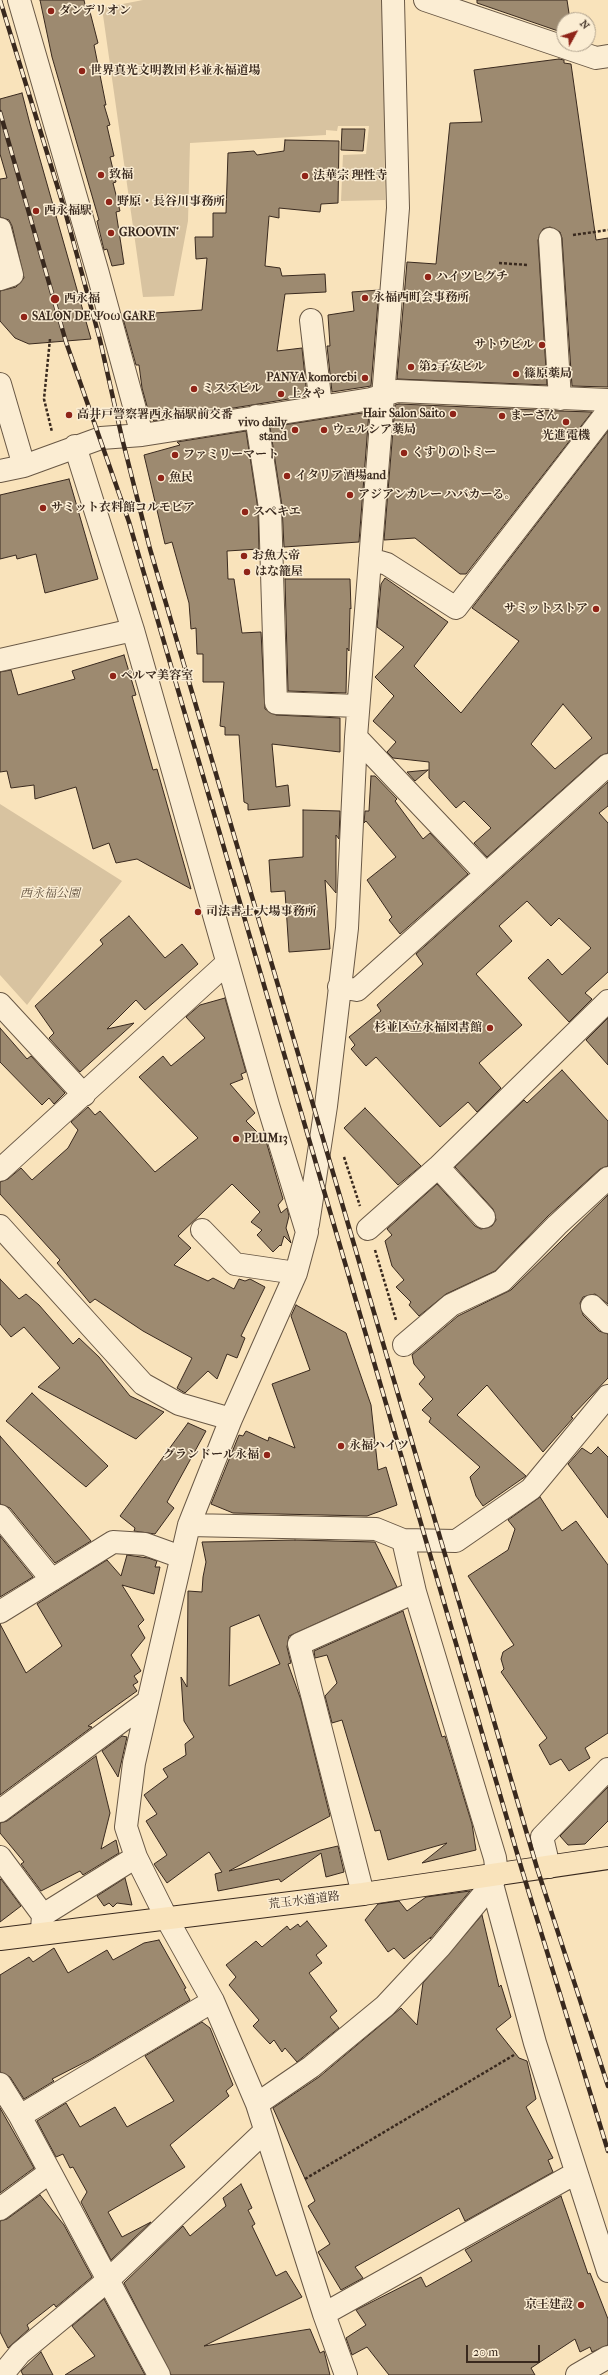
<!DOCTYPE html>
<meta charset="utf-8">
<style>
body{margin:0}
#map{position:relative;width:608px;height:2375px;overflow:hidden;background:#f9e3bb;font-family:"IM FELL French Canon",serif}
canvas{display:block}
.north{position:absolute;left:556px;top:12px;width:40px;height:40px;box-sizing:border-box;background:#fbedd3;border:1px solid #ad9f8b;border-radius:50%;rotate:50deg;font-size:11px;font-weight:700;line-height:16px;text-align:center;color:#39291e}
.north::after{content:'';display:block;margin:auto;width:14px;height:18px;background:#8f2418;clip-path:polygon(50% 0,100% 100%,50% 72%,0 100%)}
.scale{position:absolute;left:466px;top:2345px;width:74px;height:18px;box-sizing:border-box;border:2px solid #39291e;border-top:0;padding-left:5px;font-size:12px;line-height:14px;white-space:nowrap;color:#39291e;-webkit-text-stroke:3px #fbedd3;paint-order:stroke}
</style>
<div id="map">
<canvas width="608" height="2375"></canvas>
<div class="north">N</div>
<div class="scale">20 m</div>
</div>
<script>
const ctx = document.querySelector('canvas').getContext('2d');
ctx.lineJoin = 'round';
function fill(path, color) { ctx.fillStyle = color; ctx.fill(path, 'evenodd'); }
const toPath = rows => new Path2D(rows.map(r => 'M' + r).join(''));
function trace(path, color, width, dash) { ctx.strokeStyle = color; ctx.lineWidth = width; ctx.lineCap = dash ? 'butt' : 'round'; ctx.setLineDash(dash || []); ctx.stroke(path); }
function drawText(font, color, halo, rows, align = 'center') {
  ctx.font = font + ' "IM FELL French Canon","Noto Serif JP",serif'; ctx.lineWidth = 3; ctx.setLineDash([]); ctx.textBaseline = 'middle'; ctx.strokeStyle = halo; ctx.fillStyle = color; for (const [text, x, y, turn = 0] of rows) {
    ctx.save(); ctx.translate(x, y); ctx.rotate((+turn || 0) * Math.PI / 180); ctx.textAlign = isNaN(turn) ? turn : align; if (halo) ctx.strokeText(text, 0, 0); ctx.fillText(text, 0, 0); ctx.restore();
  }
}
const green = toPath([
 [143,0,383,0,385,200,341,201,343,155,366,154,369,126,338,126,337,131,326,130,326,135,190,143,188,221,174,296,143,297,102,8],
 [0,804,122,881,27,1005,0,975]
]);
const building = toPath([
 [40,0,84,0,86,9,89,8,98,43,94,45,106,105,104,105,110,125,107,126,114,156,110,157,116,182,113,183,120,211,116,212,124,264,112,266,107,249,104,250,97,221,99,220,52,57,40,0],
 [477,0,567,0,570,20,564,20,564,33,477,3,477,0],
 [559,59,564,60,564,63,571,64,596,240,608,238,608,387,572,386,562,238,560,232,550,227,543,229,538,240,547,385,397,379,407,262,436,264,450,123,482,122,474,70,559,59],
 [22,93,30,124,91,339,29,344,15,338,0,321,0,291,16,287,24,278,12,226,9,220,0,217,0,179,7,178,0,154,0,99,22,93],
 [342,129,365,129,363,151,341,150,342,129],
 [285,140,339,141,338,203,321,204,320,212,279,208,279,218,269,216,265,266,280,268,282,276,325,274,326,292,285,294,277,351,302,348,307,396,154,421,150,417,142,388,139,365,136,365,122,315,202,310,207,258,196,259,195,237,213,237,213,213,226,213,228,153,254,151,257,155,284,151,285,140],
 [379,290,371,386,332,392,327,346,330,346,328,315,354,311,352,292,379,290],
 [399,404,560,411,592,412,466,574,460,574,415,538,384,540,395,405,399,404],
 [369,412,359,542,284,547,282,506,270,427,369,412],
 [246,431,258,509,259,549,227,551,228,579,234,579,242,633,261,632,265,709,276,715,340,718,340,752,272,744,276,787,288,785,290,806,248,810,248,804,244,802,239,735,225,735,225,727,220,726,224,682,203,682,203,654,197,654,196,628,191,629,189,603,172,542,165,544,144,455,180,445,177,442,246,431],
 [608,431,608,753,600,756,487,857,474,843,491,828,464,801,456,808,429,778,429,762,393,758,387,752,396,742,373,721,394,696,375,677,404,647,377,627,381,584,385,578,448,622,414,666,461,713,519,641,472,608,608,431],
 [563,704,592,738,555,769,531,744,563,704],
 [69,479,98,579,45,593,36,554,17,559,16,555,0,559,0,495,69,479],
 [285,579,350,579,351,609,350,608,349,651,347,648,346,693,288,691,285,579],
 [124,655,136,695,132,696,153,770,157,769,191,889,137,859,116,863,109,843,93,849,76,787,35,799,34,785,11,788,7,771,0,772,0,672,11,670,18,695,75,679,72,671,124,655],
 [428,770,415,781,407,772,428,770],
 [371,776,375,776,397,799,395,801,423,839,430,833,468,874,400,934,389,920,392,917,367,880,396,857,366,821,364,823,365,811,369,811,371,776],
 [608,782,608,806,599,813,608,823,608,972,585,993,592,999,569,1022,528,978,548,959,562,975,591,948,559,918,551,926,527,901,499,926,512,941,476,974,522,1025,479,1063,501,1088,477,1112,468,1102,440,1127,376,1057,366,1066,351,1049,355,1045,349,1037,381,1011,377,1005,423,964,416,954,608,782],
 [303,810,340,811,339,839,336,835,336,893,325,880,330,949,289,952,285,891,271,892,269,860,303,857,303,810],
 [129,916,165,958,182,944,198,964,145,1010,136,1000,107,1029,134,1023,80,1072,49,1038,54,1033,35,1006,103,944,100,940,129,916],
 [225,998,246,1072,241,1074,243,1079,230,1084,255,1113,246,1121,266,1141,283,1199,278,1205,281,1213,287,1208,289,1216,286,1228,291,1243,284,1236,281,1246,280,1245,273,1252,257,1235,262,1230,251,1222,260,1212,232,1184,178,1236,191,1248,174,1265,208,1281,213,1278,234,1289,239,1279,245,1281,250,1279,265,1287,241,1336,245,1338,237,1358,227,1354,217,1379,208,1371,185,1393,177,1388,192,1358,143,1331,95,1299,90,1303,57,1263,60,1260,0,1194,0,1182,8,1179,21,1168,32,1180,68,1148,78,1130,71,1122,88,1107,95,1115,100,1111,155,1172,198,1138,139,1077,163,1056,171,1066,205,1038,186,1017,200,1005,225,998],
 [608,1018,608,1065,586,1040,608,1018],
 [0,1028,27,1059,31,1056,65,1093,54,1104,49,1098,42,1105,0,1062,0,1028],
 [562,1070,608,1121,608,1166,600,1169,548,1216,495,1271,446,1294,419,1316,409,1305,411,1302,396,1287,404,1280,392,1266,385,1241,392,1235,387,1229,437,1184,475,1226,481,1229,492,1226,496,1220,493,1209,455,1167,524,1100,527,1103,562,1070],
 [365,1108,421,1166,398,1185,344,1128,365,1108],
 [608,1195,608,1304,595,1294,583,1297,580,1303,583,1315,599,1331,608,1334,608,1378,571,1417,573,1418,543,1452,487,1385,457,1415,526,1476,483,1506,476,1496,470,1477,480,1467,429,1422,431,1418,422,1410,433,1399,419,1384,425,1377,414,1364,412,1355,458,1316,511,1290,608,1195],
 [0,1279,19,1299,26,1294,39,1305,73,1344,79,1338,99,1357,130,1396,164,1412,136,1439,38,1387,60,1368,24,1327,11,1337,0,1324,0,1279],
 [296,1305,346,1333,371,1405,378,1470,386,1467,397,1505,367,1516,233,1513,211,1504,239,1435,243,1436,246,1431,268,1441,269,1437,295,1448,272,1384,310,1370,291,1316,296,1305],
 [32,1393,108,1466,86,1487,6,1421,32,1393],
 [188,1423,206,1431,167,1502,174,1508,155,1534,134,1531,135,1528,120,1516,188,1423],
 [0,1436,81,1529,91,1541,55,1563,10,1508,0,1504,0,1436],
 [598,1447,608,1457,608,1518,568,1464,582,1448,591,1454,598,1447],
 [540,1497,562,1531,576,1521,608,1565,608,1733,585,1748,590,1758,569,1771,561,1759,550,1765,539,1745,547,1738,501,1672,504,1669,501,1659,503,1652,514,1645,468,1576,508,1550,515,1529,508,1520,540,1497],
 [0,1536,33,1577,0,1597,0,1536],
 [295,1540,375,1542,397,1587,289,1636,287,1647,291,1663,288,1664,301,1700,330,1816,229,1871,338,1846,344,1872,326,1877,321,1853,281,1882,279,1879,218,1891,215,1874,222,1872,209,1852,167,1883,154,1864,167,1855,146,1821,157,1814,144,1795,168,1777,163,1769,186,1755,185,1744,194,1737,184,1721,181,1677,187,1687,188,1591,202,1592,203,1577,206,1562,202,1542,295,1540],
 [259,1615,280,1664,229,1686,230,1627,259,1615],
 [127,1555,148,1558,157,1561,155,1567,160,1567,154,1594,122,1585,144,1620,138,1626,145,1638,131,1655,141,1671,134,1676,138,1682,133,1685,137,1691,88,1726,92,1727,0,1795,0,1624,26,1673,62,1646,37,1604,107,1560,121,1576,127,1555],
 [403,1611,442,1737,445,1736,472,1824,476,1850,422,1863,447,1843,388,1860,380,1830,375,1831,342,1720,332,1723,325,1696,337,1683,327,1655,315,1658,314,1651,403,1611],
 [122,1736,127,1737,118,1777,102,1751,122,1736],
 [96,1756,110,1813,101,1849,116,1840,119,1853,83,1875,80,1871,41,1891,21,1864,24,1862,0,1833,0,1823,7,1821,96,1756],
 [608,1787,608,1821,585,1844,568,1845,560,1836,608,1787],
 [125,1878,132,1905,117,1903,113,1907,109,1903,104,1906,97,1896,125,1878],
 [1,1879,21,1906,0,1922,0,1880,1,1879],
 [470,1891,430,1939,431,1937,404,1959,394,1948,388,1952,365,1920,378,1904,399,1901,407,1911,426,1897,470,1891],
 [482,1915,499,1987,501,1985,511,2017,496,2029,519,2058,527,2061,536,2099,526,2107,553,2158,548,2160,553,2172,465,2221,459,2208,355,2267,363,2278,341,2290,318,2252,330,2244,308,2206,315,2201,273,2108,319,2077,401,2008,417,2025,423,1983,482,1915],
 [307,1921,327,1946,316,1955,322,1963,309,1973,337,2011,330,2017,339,2028,297,2062,285,2048,282,2052,274,2040,270,2044,253,2026,259,2020,229,1985,236,1977,226,1965,256,1941,262,1947,287,1926,290,1930,298,1924,300,1927,307,1921],
 [159,1940,186,1988,184,1989,190,2000,91,2059,52,2079,54,2081,24,2099,10,2077,0,2072,0,1975,29,1957,33,1962,54,1948,68,1973,107,1950,113,1960,144,1943,159,1940],
 [202,2022,210,2028,233,2085,226,2091,229,2096,170,2145,185,2167,108,2212,122,2237,151,2222,111,2260,81,2202,87,2192,73,2167,70,2168,63,2154,56,2157,37,2121,66,2103,80,2127,115,2107,127,2127,174,2101,145,2056,202,2022],
 [0,2108,34,2168,0,2193,0,2108],
 [241,2184,252,2208,248,2210,255,2224,252,2226,276,2276,286,2271,302,2297,204,2346,310,2329,320,2353,324,2351,330,2375,171,2375,124,2283,183,2226,190,2236,226,2206,223,2198,241,2184],
 [40,2195,64,2225,92,2277,56,2307,54,2304,27,2325,29,2329,8,2348,0,2332,0,2221,7,2219,40,2195],
 [561,2196,588,2274,590,2273,608,2319,608,2345,592,2352,590,2347,580,2352,575,2339,531,2368,535,2375,389,2375,367,2347,352,2355,346,2338,366,2325,356,2310,421,2277,426,2287,472,2261,465,2250,561,2196],
 [104,2299,145,2375,65,2375,95,2356,72,2326,104,2299],
 [41,2352,53,2375,23,2375,21,2371,41,2352]
]);
const path = toPath([
 [573,235,608,230],
 [499,263,528,265],
 [50,339,44,399,52,432],
 [344,1157,360,1206],
 [375,1250,396,1320],
 [305,2179,514,2055]
]);
const minor = toPath([
 [19,0,97,270,142,435],
 [425,0,596,58,608,56],
 [0,229,12,275,0,279],
 [550,239,560,399],
 [311,320,321,406],
 [0,384,24,466],
 [256,416,270,508,276,703,358,706],
 [75,446,133,630,268,1105,307,1232,296,1273,231,1419,189,1525,134,1763,126,1827,136,1857,167,1919,213,2001,257,2104,324,2314,346,2375],
 [0,471,24,466,101,438,142,435,371,399,397,391,608,400],
 [370,559,387,564,456,608,608,411],
 [0,660,133,630],
 [356,737,485,873],
 [339,987,357,990,608,765],
 [0,1004,84,1095],
 [438,1167,484,1217],
 [0,1170,227,963],
 [308,1224,326,1106,347,928,356,737,398,208,393,0],
 [0,1226,143,1384,179,1404,231,1419],
 [368,1229,438,1167,608,1001],
 [202,1230,235,1264,296,1273],
 [592,1306,608,1322],
 [404,1345,451,1305,502,1281,557,1225,608,1178],
 [0,1516,52,1580],
 [189,1525,376,1529,403,1540,456,1541,531,1489,608,1396],
 [403,1540,415,1592,495,1858,497,1874,492,1884,535,2043,608,2271],
 [0,1612,113,1542,145,1544,181,1557],
 [0,1811,147,1702],
 [0,1857,43,1915,42,1930],
 [549,1867,542,1837,608,1769],
 [363,1894,299,1644,415,1592],
 [43,1915,136,1857],
 [0,2084,20,2116,159,2375],
 [257,2104,311,2067,385,2006,440,1947,492,1884],
 [20,2116,213,2001],
 [0,2209,50,2172],
 [324,2314,576,2173],
 [2,2375,20,2353,107,2281,265,2131],
 [577,2375,608,2357]
]);
const major = toPath([
 [0,1939,363,1894,608,1858]
]);
const rail = toPath([
 [0,0,65,211,100,340,122,438,150,549,537,1868,608,2086],
 [0,112,66,342,129,522,522,1870,608,2151]
]);
const markers = [
 [51,11,4,"#8f2418"],
 [82,71,4,"#8f2418"],
 [101,175,4,"#8f2418"],
 [305,176,4,"#8f2418"],
 [109,202,4,"#8f2418"],
 [36,211,4,"#8f2418"],
 [111,233,4,"#8f2418"],
 [428,277,4,"#8f2418"],
 [365,298,4,"#8f2418"],
 [55,299,5,"#8f2418"],
 [24,317,4,"#8f2418"],
 [542,345,4,"#8f2418"],
 [411,367,4,"#8f2418"],
 [516,374,4,"#8f2418"],
 [365,378,4,"#8f2418"],
 [194,389,4,"#8f2418"],
 [281,394,4,"#8f2418"],
 [453,414,4,"#8f2418"],
 [69,415,4,"#8f2418"],
 [502,416,4,"#8f2418"],
 [566,422,4,"#8f2418"],
 [295,430,4,"#8f2418"],
 [324,430,4,"#8f2418"],
 [404,453,4,"#8f2418"],
 [175,455,4,"#8f2418"],
 [287,476,4,"#8f2418"],
 [161,478,4,"#8f2418"],
 [350,495,4,"#8f2418"],
 [43,508,4,"#8f2418"],
 [245,512,4,"#8f2418"],
 [244,556,4,"#8f2418"],
 [247,572,4,"#8f2418"],
 [596,609,4,"#8f2418"],
 [113,676,4,"#8f2418"],
 [198,912,4,"#8f2418"],
 [490,1028,4,"#8f2418"],
 [236,1139,4,"#8f2418"],
 [341,1446,4,"#8f2418"],
 [267,1455,4,"#8f2418"],
 [581,2305,4,"#8f2418"]
];
const poiNames = [
 ["ダンデリオン",59,11],
 ["世界真光文明教団 杉並永福道場",90,71],
 ["致福",109,175],
 ["法華宗 理性寺",313,176],
 ["野原・長谷川事務所",117,202],
 ["西永福駅",44,211],
 ["GROOVIN‘",119,233],
 ["ハイツヒグチ",436,277],
 ["永福西町会事務所",373,298],
 ["西永福",64,299],
 ["SALON DE Ψοω GARE",32,317],
 ["サトウビル",534,345,"right"],
 ["第2子安ビル",419,367],
 ["篠原薬局",524,374],
 ["PANYA komorebi",357,378,"right"],
 ["ミスズビル",202,389],
 ["上々や",289,394],
 ["Hair Salon Saito",445,414,"right"],
 ["高井戸警察署西永福駅前交番",77,415],
 ["まーさん",510,416],
 ["vivo daily",287,423,"right"],
 ["stand",287,437,"right"],
 ["ウェルシア薬局",332,430],
 ["光進電機",566,436,"center"],
 ["くすりのトミー",412,453],
 ["ファミリーマート",183,455],
 ["イタリア酒場and",295,476],
 ["魚民",169,478],
 ["アジアンカレー ハバカーる。",358,495],
 ["サミット衣料館コルモピア",51,508],
 ["スぺキエ",253,512],
 ["お魚大帝",252,556],
 ["はな籠屋",255,572],
 ["サミットストア",588,609,"right"],
 ["ペルマ美容室",121,676],
 ["司法書士 大場事務所",206,912],
 ["杉並区立永福図書館",482,1028,"right"],
 ["PLUM13",244,1139],
 ["永福ハイツ",349,1446],
 ["グランドール永福",259,1455,"right"],
 ["京王建設",573,2305,"right"]
];
const parkNames = [
 ["西永福公園",50,894]
];
const streetNames = [
 ["荒玉水道道路",304,1901,-7]
];
fill(green, '#d8c3a0');
fill(building, '#9d8a70');
trace(building, '#39291e', 1);
trace(minor, '#695845', 24);
trace(major, '#39291e', 24);
trace(path, '#39291e', 2.5, [3, 2]);
trace(minor, '#fbedd3', 22);
trace(major, '#f9e3bb', 22);
trace(rail, '#39291e', 4.5);
trace(rail, '#fbedd3', 3, [9]);
for (const [x, y, r, color] of markers) { const dot = new Path2D(); dot.arc(x, y, r, 0, 2 * Math.PI); ctx.fillStyle = color; ctx.fill(dot); trace(dot, '#fbedd3', 1.5); }
drawText('bold 12px', '#39291e', '#fbedd3', poiNames, 'left');
drawText('italic 12px', '#61503e', '#fbedd3', parkNames);
drawText('12px', '#39291e', '#fbedd3', streetNames);
</script>
